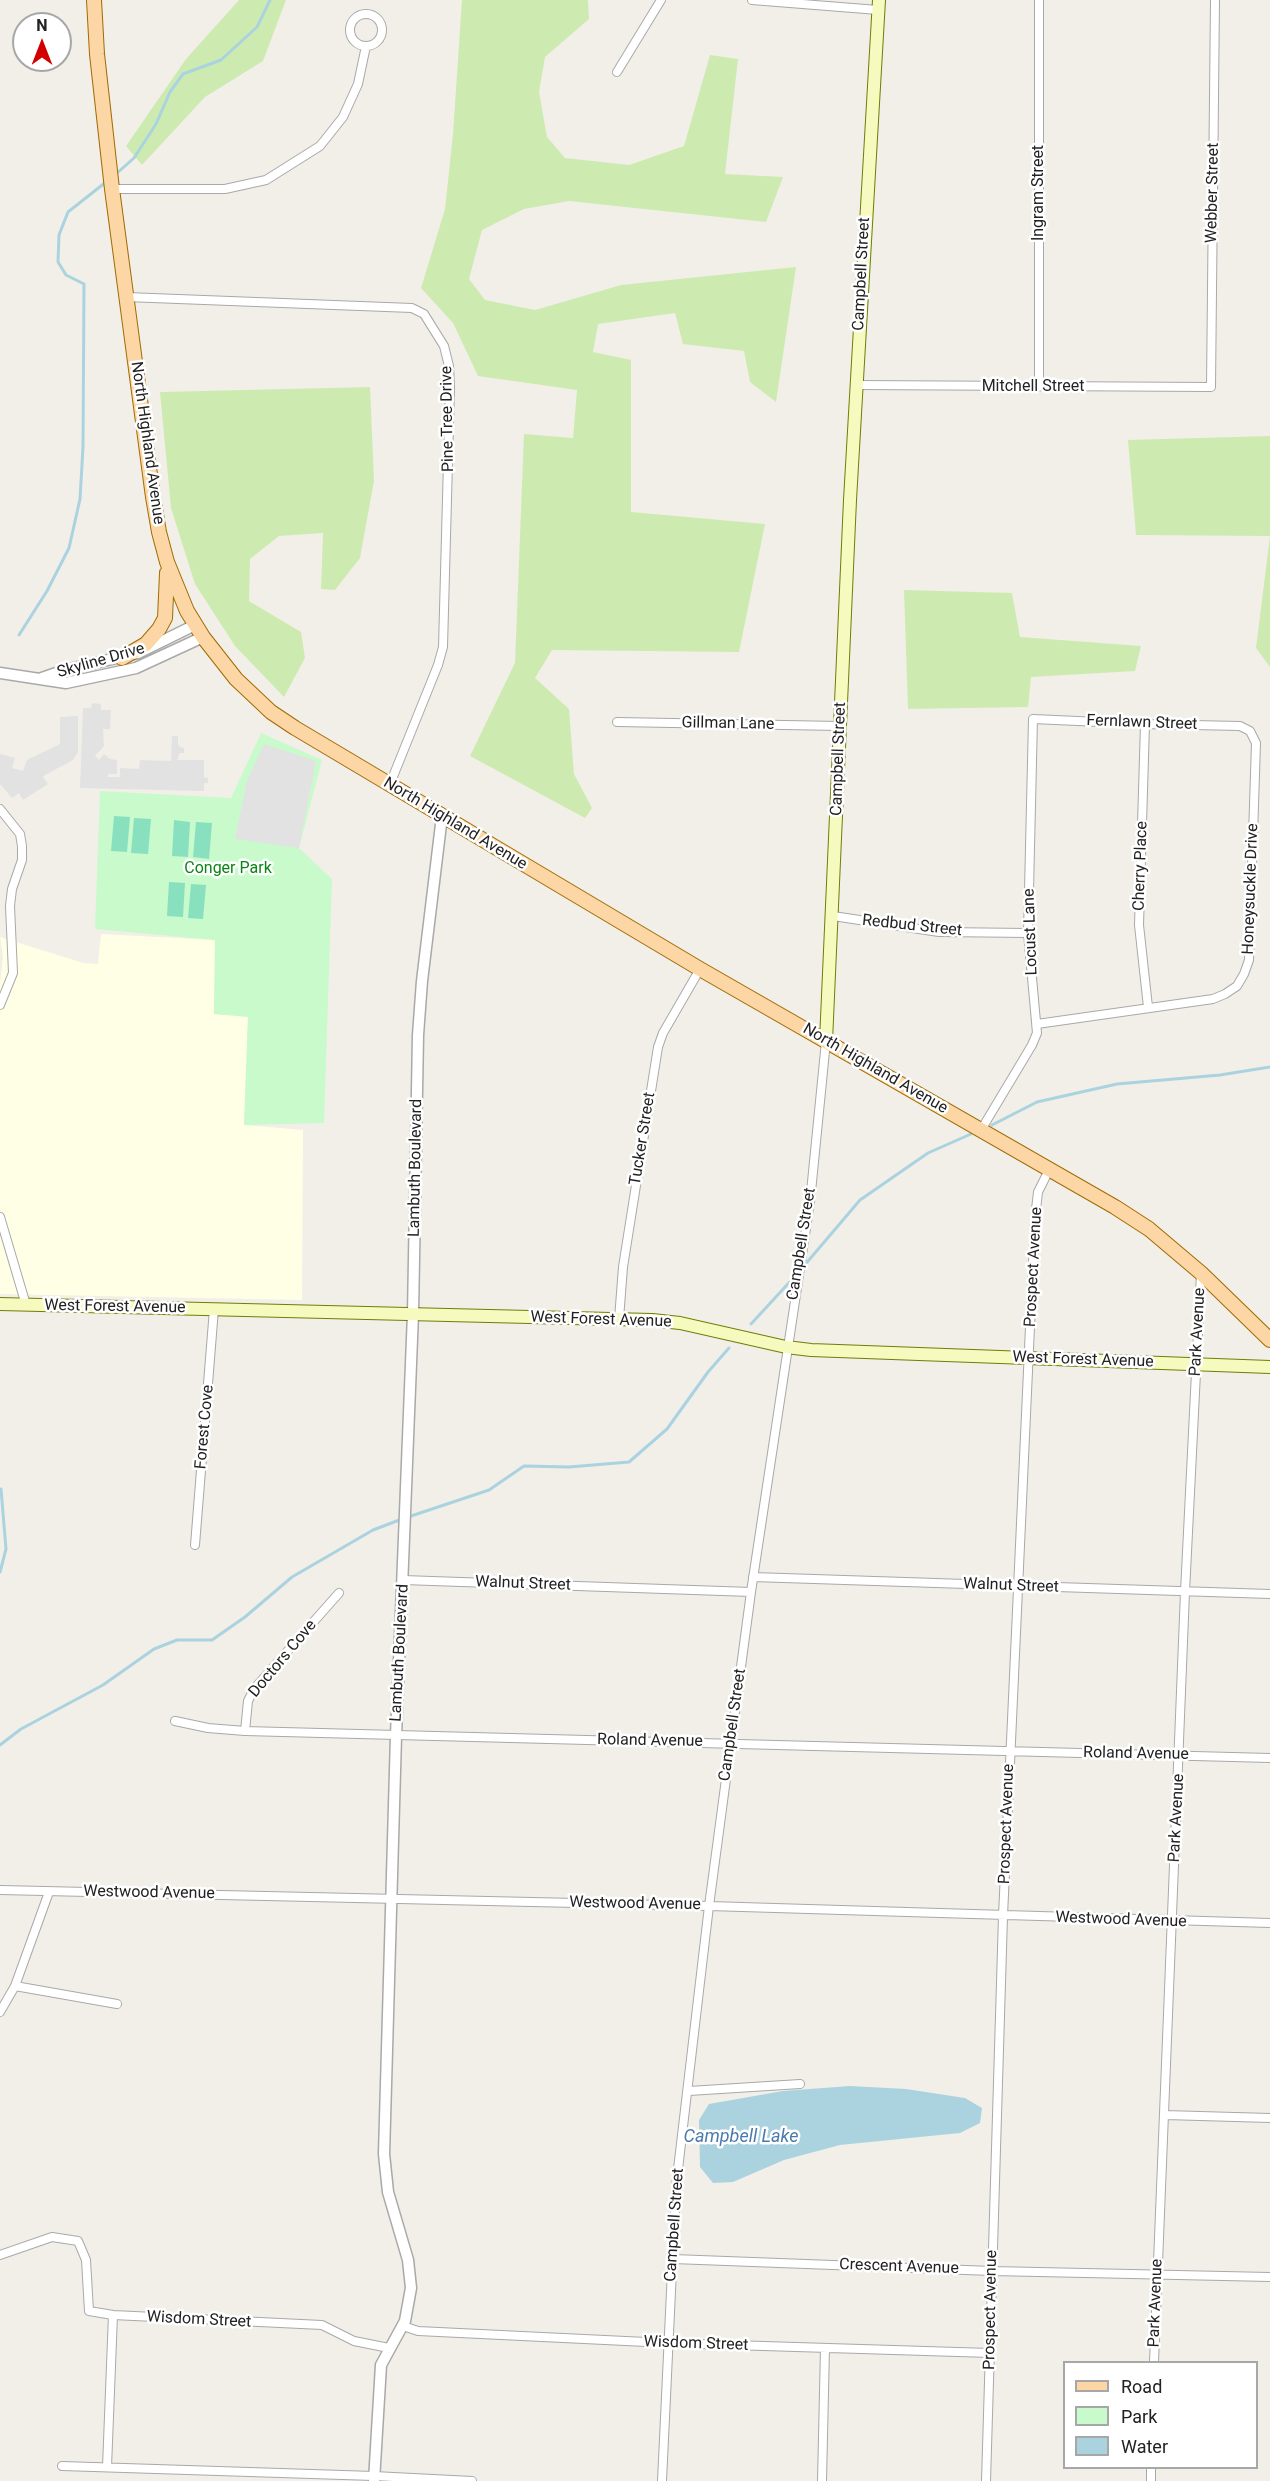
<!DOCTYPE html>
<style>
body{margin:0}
#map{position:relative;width:1270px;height:2481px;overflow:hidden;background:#f2efe9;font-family:Roboto,sans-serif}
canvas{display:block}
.legend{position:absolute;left:1063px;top:2361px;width:195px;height:108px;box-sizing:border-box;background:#fff;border:2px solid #a7a7a7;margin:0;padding:8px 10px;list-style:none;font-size:18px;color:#222}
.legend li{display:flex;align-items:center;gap:12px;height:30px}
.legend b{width:30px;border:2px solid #a7a7a7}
.north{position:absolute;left:12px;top:12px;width:60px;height:60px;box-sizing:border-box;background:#fff;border:2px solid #a7a7a7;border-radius:50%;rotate:0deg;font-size:16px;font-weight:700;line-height:24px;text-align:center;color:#222}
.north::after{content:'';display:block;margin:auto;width:21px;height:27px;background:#d40000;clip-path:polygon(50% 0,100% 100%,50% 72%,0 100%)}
</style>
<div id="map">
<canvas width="1270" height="2481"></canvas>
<ul class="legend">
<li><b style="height:8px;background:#fcd6a4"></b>Road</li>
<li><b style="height:16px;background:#c8facc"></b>Park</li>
<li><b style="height:16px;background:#aad3df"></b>Water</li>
</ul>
<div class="north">N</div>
</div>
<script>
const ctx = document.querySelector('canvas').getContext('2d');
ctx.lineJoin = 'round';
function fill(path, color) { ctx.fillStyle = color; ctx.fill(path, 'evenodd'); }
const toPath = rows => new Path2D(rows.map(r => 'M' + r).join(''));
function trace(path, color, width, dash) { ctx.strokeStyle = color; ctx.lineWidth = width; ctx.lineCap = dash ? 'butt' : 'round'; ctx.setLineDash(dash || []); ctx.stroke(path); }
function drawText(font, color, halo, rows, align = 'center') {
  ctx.font = font + ' Roboto,sans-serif'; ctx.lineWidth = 5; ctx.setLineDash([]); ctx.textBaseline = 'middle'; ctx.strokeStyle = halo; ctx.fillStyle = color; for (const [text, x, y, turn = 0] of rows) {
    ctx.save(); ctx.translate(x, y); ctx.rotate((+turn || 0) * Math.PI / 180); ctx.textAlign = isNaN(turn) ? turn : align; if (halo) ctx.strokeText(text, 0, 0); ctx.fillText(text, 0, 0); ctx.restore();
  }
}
const education = toPath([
 [101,934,215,940,214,1014,248,1016,244,1125,303,1130,302,1300,0,1294,0,984,3,957,0,937,83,963,98,964]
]);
const grass = toPath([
 [239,0,286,0,263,61,205,97,142,165,126,146,186,59],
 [462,0,588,0,589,19,545,57,539,92,547,137,565,158,629,165,684,146,710,55,738,59,725,174,783,177,766,222,569,201,524,209,482,230,469,279,485,300,535,310,621,285,796,267,776,402,750,382,744,351,683,344,675,313,598,324,593,352,631,360,631,512,765,524,739,652,552,650,535,678,569,709,574,774,592,808,585,818,470,756,515,663,524,434,573,438,577,390,478,376,453,323,421,288,445,209,453,134],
 [370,387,374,481,360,558,335,590,321,589,323,533,279,536,250,559,249,601,301,632,305,658,284,697,235,646,195,584,171,508,160,392],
 [1270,436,1270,667,1256,648,1270,536,1136,535,1128,440],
 [904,590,1012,593,1020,637,1141,646,1135,671,1031,677,1028,707,908,709]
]);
const park = toPath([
 [261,733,322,760,299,848,332,879,324,1123,244,1125,248,1017,214,1014,215,940,95,929,100,791,231,798]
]);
const pitch = toPath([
 [114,816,130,817,127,852,111,851],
 [134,818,151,819,148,854,131,853],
 [174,820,190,822,188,857,172,856],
 [196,822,212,823,209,859,193,857],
 [169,882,185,883,183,917,167,916],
 [191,884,206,885,203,919,188,918]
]);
const parking = toPath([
 [92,703,101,704,101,710,111,710,110,729,103,729,104,746,95,756,99,760,104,754,110,759,117,760,117,774,108,774,108,777,120,777,120,768,139,769,140,760,171,761,172,736,178,736,178,744,180,747,184,748,184,753,180,753,177,760,204,760,204,777,208,778,208,783,204,783,204,791,80,788,83,708,91,708],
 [78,716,78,752,73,760,45,775,43,777,48,784,23,800,19,793,12,798,0,784,0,754,15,758,12,768,23,771,27,760,60,744,60,717],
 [264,744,316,761,299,848,235,839,247,781]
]);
const water = toPath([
 [850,2086,906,2089,965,2098,982,2108,980,2123,960,2133,840,2145,784,2160,733,2182,713,2183,700,2167,699,2120,709,2104,783,2091]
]);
const stream = toPath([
 [116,174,134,158,156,124,170,92,183,74,221,60,257,27,270,0],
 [19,635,47,591,69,548,80,499,83,447,84,284,66,275,58,262,59,235,68,212,106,182],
 [992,1125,1037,1102,1117,1084,1220,1075,1270,1067],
 [803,1267,860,1200,928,1153,971,1134],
 [751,1324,797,1274],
 [408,1517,489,1490,524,1466,569,1467,629,1462,667,1429,708,1372,729,1348],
 [0,1572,6,1549,1,1489],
 [0,1745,21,1729,103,1685,154,1649,177,1640,212,1640,245,1617,292,1577,373,1530,402,1519]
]);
const minor = toPath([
 [752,0,878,10],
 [1039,0,1039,387],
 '350 30a16 16 0 1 1 32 0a16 16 0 1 1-32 0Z',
 [617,72,661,0],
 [112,189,225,189,266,180,320,146,343,117,358,84,366,46],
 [126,297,412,308,424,314,444,346,449,366,450,388,443,647,438,665,390,784],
 [856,385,1211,387,1215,0],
 [617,722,840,726],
 [1145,724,1139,925,1148,1007],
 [0,809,20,834,22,846,22,860,12,889,10,906,13,973,0,1005],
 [833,916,939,932,1028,933],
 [981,1130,1032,1045,1037,1033,1028,933,1033,719,1145,724,1240,726,1250,731,1256,743,1249,960,1244,974,1237,986,1225,994,1213,999,1037,1024],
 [0,1217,26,1305],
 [619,1319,623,1267,658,1047,663,1033,700,969],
 [195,1545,214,1309],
 [753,1577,1270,1594],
 [403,1580,751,1592],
 [175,1721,208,1728,245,1731,1270,1758],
 [245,1731,248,1701,254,1689,339,1593],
 [0,1890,709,1906,1270,1923],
 [15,1986,117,2004],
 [0,2012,15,1986,49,1892],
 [689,2091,800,2084],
 [1165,2115,1270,2118],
 [0,2255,52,2237,78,2241,86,2260,89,2311,113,2315,107,2467],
 [673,2259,992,2271,1270,2277],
 [113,2315,322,2325,354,2341,389,2348],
 [403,2326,418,2331,667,2343,990,2353],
 [1154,2362,1185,1592,1201,1273],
 [62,2466,374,2476,472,2481],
 [662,2481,676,2186,709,1906,751,1592,810,1202,826,1041],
 [822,2481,825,2348],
 [986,2481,1003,1916,1035,1218,1038,1192,1049,1170],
 [1151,2481,1151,2468]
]);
const tertiary = toPath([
 [0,673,66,683,136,668,203,637],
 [42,678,65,670,138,653,195,625],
 [374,2481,381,2365,405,2321,411,2288,408,2260,388,2192,384,2154,396,1736,413,1314,418,1035,422,981,442,816]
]);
const secondary = toPath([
 [826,1041,850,500,879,0],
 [0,1304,652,1320,680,1323,786,1347,811,1350,1270,1367]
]);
const primary = toPath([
 [94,0,97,54,112,189,153,497,159,532,167,562,187,611,203,637,236,679,271,712,295,728,700,969,1115,1207,1149,1229,1201,1273,1270,1340],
 [122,658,146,644,159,629,165,618,167,573]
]);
const streetNames = [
 ["Ingram Street",1039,193,-90],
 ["Webber Street",1213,193,-89],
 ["Campbell Street",862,274,-87],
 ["Mitchell Street",1033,387],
 ["Pine Tree Drive",448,419,-91],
 ["North Highland Avenue",147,443,82],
 ["Skyline Drive",101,661,-16],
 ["Fernlawn Street",1142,723,2],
 ["Gillman Lane",728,724,1],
 ["Campbell Street",839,759,-88],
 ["North Highland Avenue",455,824,31],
 ["Cherry Place",1141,866,-88],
 ["Honeysuckle Drive",1251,889,-88],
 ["Redbud Street",912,926,6],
 ["Locust Lane",1031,932,-92],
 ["North Highland Avenue",875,1069,30],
 ["Tucker Street",643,1139,-81],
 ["Lambuth Boulevard",416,1168,-89],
 ["Campbell Street",802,1244,-81],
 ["Prospect Avenue",1034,1267,-87],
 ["West Forest Avenue",115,1307,1],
 ["West Forest Avenue",601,1320,2],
 ["Park Avenue",1198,1332,-87],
 ["West Forest Avenue",1083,1360,2],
 ["Forest Cove",205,1427,-85],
 ["Walnut Street",523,1584,2],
 ["Walnut Street",1011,1586,2],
 ["Lambuth Boulevard",400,1653,-87],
 ["Doctors Cove",283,1659,-50],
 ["Campbell Street",733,1725,-82],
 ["Roland Avenue",650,1741,1],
 ["Roland Avenue",1136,1754,1],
 ["Park Avenue",1177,1818,-87],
 ["Prospect Avenue",1007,1824,-88],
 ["Westwood Avenue",149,1893,1],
 ["Westwood Avenue",635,1904,1],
 ["Westwood Avenue",1121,1920,2],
 ["Campbell Street",675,2225,-86],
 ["Crescent Avenue",899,2267,2],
 ["Park Avenue",1156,2303,-88],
 ["Prospect Avenue",991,2310,-89],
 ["Wisdom Street",199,2320,3],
 ["Wisdom Street",696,2344,2]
];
const parkNames = [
 ["Conger Park",228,869]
];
const waterNames = [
 ["Campbell Lake",741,2137]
];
fill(education, '#ffffe5');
fill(grass, '#cdebb0');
fill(park, '#c8facc');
fill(pitch, '#88e0be');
fill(parking, '#e2e2e2');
fill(water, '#aad3df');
trace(stream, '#aad3df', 3);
trace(minor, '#a9a9a9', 10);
trace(tertiary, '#a9a9a9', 13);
trace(secondary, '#707d05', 14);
trace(primary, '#a06b00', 16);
trace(minor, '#fff', 8);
trace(tertiary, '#fff', 10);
trace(secondary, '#f7fabf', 12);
trace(primary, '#fcd6a4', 14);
drawText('16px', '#222', '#fff', streetNames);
drawText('16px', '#0c8416', '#fff', parkNames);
drawText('italic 18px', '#4a7aab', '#fff', waterNames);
</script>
